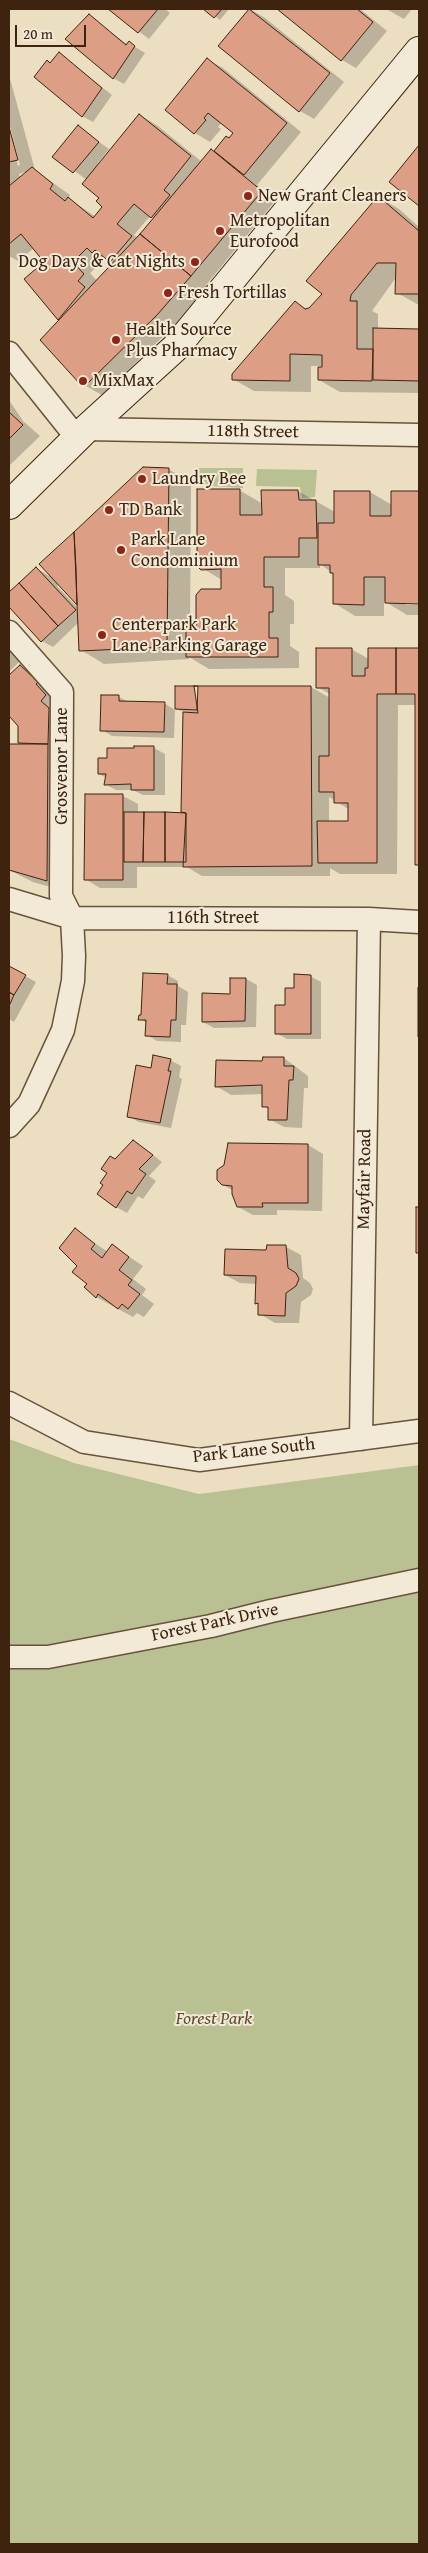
<!DOCTYPE html>
<style>
body{margin:0}
#map{position:relative;width:428px;height:2553px;overflow:hidden;background:#ebdec1;font-family:"Gentium Book Plus",serif}
canvas{display:block}
.frame{position:absolute;inset:0;border:10px solid #3e230f;pointer-events:none}
.scale{position:absolute;left:15px;top:25px;width:71px;height:22px;box-sizing:border-box;border:2px solid #3e230f;border-top:0;padding-left:6px;font-size:15px;line-height:18px;white-space:nowrap;color:#3e230f;-webkit-text-stroke:4px #f2ead7;paint-order:stroke}
</style>
<div id="map">
<canvas width="428" height="2553"></canvas>
<div class="frame"></div>
<div class="scale">20 m</div>
</div>
<script>
const ctx = document.querySelector('canvas').getContext('2d');
ctx.lineJoin = 'round';
function fill(path, color) { ctx.fillStyle = color; ctx.fill(path, 'evenodd'); }
const toPath = rows => new Path2D(rows.map(r => 'M' + r).join(''));
function trace(path, color, width, dash) { ctx.strokeStyle = color; ctx.lineWidth = width; ctx.lineCap = dash ? 'butt' : 'round'; ctx.setLineDash(dash || []); ctx.stroke(path); }
function drawText(font, color, halo, rows, align = 'center') {
  ctx.font = font + ' "Gentium Book Plus",serif'; ctx.lineWidth = 4; ctx.setLineDash([]); ctx.textBaseline = 'middle'; ctx.strokeStyle = halo; ctx.fillStyle = color; for (const [text, x, y, turn = 0] of rows) {
    ctx.save(); ctx.translate(x, y); ctx.rotate((+turn || 0) * Math.PI / 180); ctx.textAlign = isNaN(turn) ? turn : align; if (halo) ctx.strokeText(text, 0, 0); ctx.fillText(text, 0, 0); ctx.restore();
  }
}
const green = toPath([
 [195,468,243,468,243,488,194,485],
 [257,469,317,470,315,497,302,498,300,487,256,486],
 [9,1439,74,1463,199,1494,419,1465,419,2544,9,2544]
]);
const shadow = toPath([
 [110,9,165,9,170,13,149,39],
 [205,9,229,9,220,20],
 [250,9,265,18,344,82,314,119,300,111,220,46],
 [279,9,360,9,387,31,356,68,342,60],
 [386,9,412,9,404,19],
 [89,16,128,45,129,43,145,53,124,84,113,78],
 [59,54,112,95,93,122,82,116,51,64],
 [208,60,223,68,301,132,257,185,276,200,206,285,208,287,175,325,102,395,77,381,60,320,26,279,45,263,34,248,18,261,9,256,9,132,18,166,20,165,9,123,9,75,35,170,70,195,68,198,96,217,104,207,100,198,87,180,54,156,78,127,109,149,98,163,100,164,140,115,158,126,202,162,235,133,222,122,218,127,221,129,210,142,195,133,167,110],
 [29,171,20,178,19,174],
 [150,216,154,219,138,238,134,235],
 [105,259,114,263,97,281,90,273],
 [419,147,419,205,391,181],
 [378,197,399,209,419,227,419,305,397,293,397,276,372,311,378,314,378,329,419,330,419,393,340,392,319,380,323,366,311,366,311,392,254,391,233,379,296,302,308,310,323,294],
 [9,400,23,421,40,436,9,466],
 [168,469,191,482,190,627,198,627,222,590,222,580,202,568,239,490,263,504,263,491,298,491,335,512,370,492,392,505,419,493,419,602,406,602,406,605,419,605,419,615,407,615,384,601,384,616,355,616,334,603,334,574,320,564,320,568,285,568,285,595,294,601,294,624,290,624,290,646,299,652,299,668,209,669,189,657,189,659,104,664,81,650,79,622,53,647,42,641,9,605,9,594,36,568,51,577],
 [59,584,79,604,79,609,57,586],
 [9,648,20,661,10,671,9,670],
 [351,649,369,659,369,649,419,649,419,866,417,864,417,705,398,705,397,874,340,874,330,868,330,876,202,876,187,867,137,867,137,888,100,888,85,879,123,796,138,804,138,813,185,814,183,812,184,712,176,709,311,687,330,698,330,694,317,687],
 [329,797,350,810,349,822,329,822],
 [20,666,35,675,52,691,64,891,33,882,9,870,9,746,25,745,19,742,19,725,9,715,9,677],
 [102,696,119,697,130,703,164,703,175,710,174,738,112,736,102,730],
 [135,748,154,748,165,754,165,795,143,795,133,790,116,790,105,784,107,778,99,774,108,759],
 [9,967,36,982,14,1022,9,1019],
 [167,975,178,981,178,986,188,992,186,1025,181,1025,181,1042,157,1041,147,1035,147,1023,140,1019],
 [310,976,321,982,321,1039,287,1039,276,1033,286,1006,295,989],
 [231,979,246,979,257,985,256,1027,214,1028,203,1022,231,995],
 [284,1058,308,1076,308,1088,304,1088,302,1128,284,1127,269,1119,269,1109,264,1106,264,1094,231,1095,216,1086,264,1062],
 [170,1060,181,1066,179,1077,182,1079,171,1128,139,1122,128,1116,152,1070],
 [308,1145,323,1154,322,1211,277,1210,277,1215,253,1215,238,1207,233,1191,222,1184],
 [144,1148,162,1162,149,1176,156,1181,143,1199,138,1196,127,1213,116,1207,116,1160,123,1150],
 [75,1230,108,1252,113,1246,143,1266,133,1279,146,1289,142,1295,154,1304,144,1317,137,1313,133,1317,96,1297,78,1266],
 [286,1247,301,1255,303,1278,310,1283,313,1289,311,1295,301,1302,299,1323,275,1323,260,1314,260,1305,256,1303,257,1284,240,1283,225,1275,268,1251]
]);
const building = toPath([
 [108,9,158,9,138,33,108,9],
 [203,9,222,9,214,18,203,9],
 [249,9,330,73,299,112,218,46,249,9],
 [277,9,357,9,373,22,341,61,277,9],
 [89,14,126,45,129,41,135,46,113,79,65,39,89,14],
 [59,52,102,88,82,117,34,77,47,60,50,63,59,52],
 [207,58,287,123,244,175,214,151,226,136,229,138,233,133,208,113,204,118,206,120,194,134,165,110,207,58],
 [139,114,191,156,164,190,170,195,151,218,134,204,117,224,132,236,110,262,95,250,92,253,87,248,73,262,84,274,78,281,85,287,58,320,24,279,44,262,21,234,9,244,9,186,32,167,53,184,50,189,65,201,68,197,93,218,102,207,96,201,99,198,82,184,139,114],
 [78,125,99,142,73,173,52,157,78,125],
 [9,127,18,160,9,162,9,127],
 [419,145,419,206,389,182,419,145],
 [211,149,262,191,191,276,140,234,211,149],
 [378,196,419,231,419,294,395,294,396,263,377,263,351,295,350,301,357,301,357,349,373,349,372,381,318,380,318,367,322,367,322,355,290,354,290,381,232,380,232,374,295,301,305,309,309,308,322,294,306,281,378,196],
 [140,234,191,276,157,315,87,384,80,384,40,340,140,234],
 [373,328,419,329,419,381,373,380,373,328],
 [9,412,23,425,9,439,9,412],
 [143,467,169,468,167,647,79,651,74,532,143,467],
 [197,489,240,489,240,515,262,515,261,490,298,490,299,500,316,500,317,538,299,538,299,557,264,557,264,587,273,587,273,612,269,612,269,638,278,638,278,657,186,657,186,626,196,626,196,595,201,589,221,589,221,569,201,570,197,566,197,489],
 [334,491,370,491,370,516,391,516,391,491,419,491,419,604,385,603,385,577,364,577,364,605,333,604,333,573,330,573,330,565,318,565,318,523,334,523,334,491],
 [74,532,76,568,77,605,39,564,74,532],
 [36,567,76,610,58,626,19,583,36,567],
 [19,583,58,626,41,642,9,607,9,592,19,583],
 [316,648,352,648,352,676,365,676,365,668,368,668,368,648,396,648,396,694,377,694,377,863,318,863,317,821,348,821,348,803,334,803,334,792,319,792,319,756,329,756,329,688,316,688,316,648],
 [396,648,419,648,419,865,415,865,415,694,396,694,396,648],
 [20,665,38,682,36,684,46,695,41,701,49,708,48,744,18,743,18,726,9,716,9,675,20,665],
 [175,686,198,686,197,710,175,709,175,686],
 [194,686,311,686,312,866,183,867,186,813,181,812,183,712,198,713,194,686],
 [101,695,119,695,119,701,165,702,164,732,100,731,101,695],
 [9,744,48,744,47,881,9,870,9,744],
 [134,746,154,746,154,790,131,790,131,784,104,785,106,774,98,774,98,758,107,758,107,748,134,748,134,746],
 [85,794,123,794,123,880,84,880,85,794],
 [124,812,144,812,143,862,124,862,124,812],
 [144,812,165,812,165,862,143,862,144,812],
 [165,812,186,813,186,862,165,862,165,812],
 [9,966,26,975,14,995,9,992,9,966],
 [143,973,168,974,167,984,177,984,176,1020,171,1020,170,1037,145,1036,146,1020,138,1020,139,1015,141,1015,143,973],
 [294,974,311,975,311,1034,275,1034,275,1005,285,1005,285,988,294,988,294,974],
 [230,978,246,978,245,1021,202,1022,202,993,230,994,230,978],
 [418,988,419,988,419,1037,418,1037,418,988],
 [9,992,14,995,9,1006,9,992],
 [153,1055,171,1059,168,1071,171,1071,160,1123,127,1117,136,1065,151,1068,153,1055],
 [263,1057,284,1057,284,1066,294,1066,293,1080,289,1080,287,1120,268,1120,268,1107,262,1107,262,1085,215,1087,216,1060,262,1061,263,1057],
 [133,1140,153,1155,139,1169,146,1174,132,1194,127,1191,116,1208,97,1194,103,1185,100,1183,107,1173,101,1169,110,1156,115,1159,133,1140],
 [228,1143,308,1144,308,1203,262,1203,263,1207,237,1207,232,1194,232,1186,222,1185,217,1180,217,1170,224,1165,228,1143],
 [416,1207,419,1207,419,1253,416,1253,416,1207],
 [75,1228,95,1244,91,1249,102,1258,112,1244,129,1257,119,1270,132,1280,128,1285,140,1294,128,1309,122,1304,118,1309,98,1294,96,1298,84,1287,87,1284,72,1272,77,1266,59,1248,75,1228],
 [267,1245,286,1245,288,1268,296,1273,299,1279,296,1286,286,1293,285,1316,258,1315,258,1303,255,1304,256,1276,224,1275,225,1249,266,1250,267,1245]
]);
const street = toPath([
 [9,353,77,438],
 [86,429,419,435],
 [9,632,62,692,61,896,72,918,74,956,73,981,63,1030,29,1104,9,1126],
 [9,899,72,918,369,919,419,922],
 [9,1403,84,1442,199,1460,419,1431],
 [361,1439,369,919],
 [9,1657,48,1657,211,1626,271,1611,419,1580]
]);
const secondary = toPath([
 [9,505,86,429,176,347,419,51]
]);
const markers = [
 [248,196,5,"#8f2418"],
 [220,231,5,"#8f2418"],
 [195,262,5,"#8f2418"],
 [168,293,5,"#8f2418"],
 [116,340,5,"#8f2418"],
 [83,381,5,"#8f2418"],
 [142,479,5,"#8f2418"],
 [109,510,5,"#8f2418"],
 [121,550,5,"#8f2418"],
 [102,635,5,"#8f2418"]
];
const poiNames = [
 ["New Grant Cleaners",258,196],
 ["Metropolitan",230,221],
 ["Eurofood",230,242],
 ["Dog Days & Cat Nights",185,262,"right"],
 ["Fresh Tortillas",178,293],
 ["Health Source",126,330],
 ["Plus Pharmacy",126,351],
 ["MixMax",93,381],
 ["Laundry Bee",152,479],
 ["TD Bank",119,510],
 ["Park Lane",131,540],
 ["Condominium",131,561],
 ["Centerpark Park",112,625],
 ["Lane Parking Garage",112,646]
];
const streetNames = [
 ["118th Street",253,432,1],
 ["Grosvenor Lane",62,766,-90],
 ["116th Street",213,918],
 ["Mayfair Road",365,1179,-89],
 ["Park Lane South",254,1451,-6],
 ["Forest Park Drive",215,1623,-12]
];
const parkNames = [
 ["Forest Park",214,2019]
];
fill(green, '#b9c192');
fill(shadow, '#0003');
fill(building, '#dc9f86');
trace(building, '#3e230f', 1);
trace(street, '#69523c', 25);
trace(secondary, '#3e230f', 30);
trace(street, '#f2ead7', 22);
trace(secondary, '#f2ead7', 28);
for (const [x, y, r, color] of markers) { const dot = new Path2D(); dot.arc(x, y, r, 0, 2 * Math.PI); ctx.fillStyle = color; ctx.fill(dot); trace(dot, '#f2ead7', 2); }
drawText('18px', '#3e230f', '#f2ead7', poiNames, 'left');
drawText('18px', '#3e230f', '#f2ead7', streetNames);
drawText('italic 18px', '#5d4a30', '#f2ead7', parkNames);
</script>
